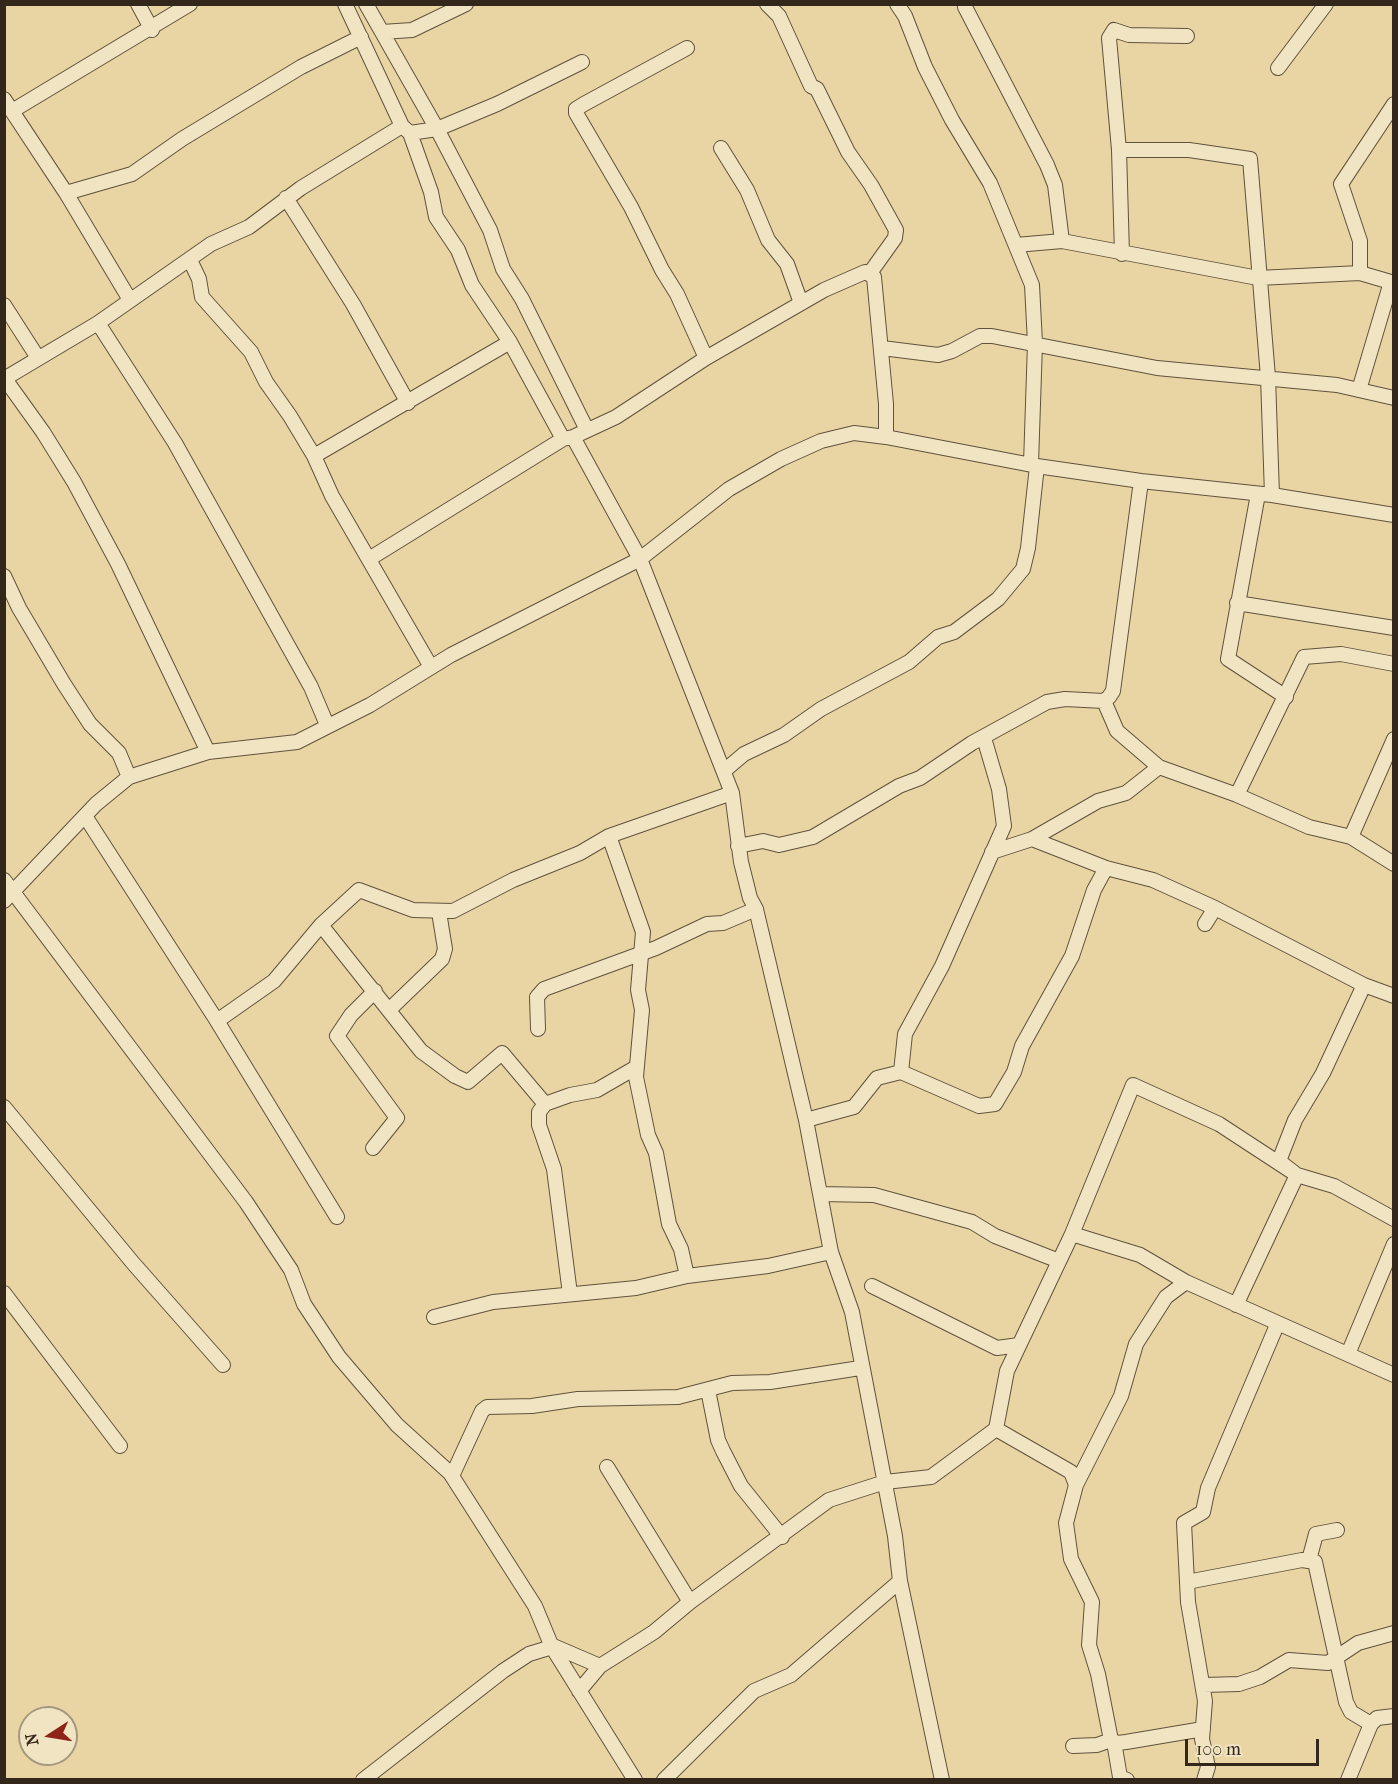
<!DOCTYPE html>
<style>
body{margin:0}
#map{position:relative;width:1398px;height:1784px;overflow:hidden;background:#e9d5a3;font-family:"IM FELL French Canon",serif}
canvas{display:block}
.frame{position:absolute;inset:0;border:6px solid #33271b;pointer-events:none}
.north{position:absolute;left:18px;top:1706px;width:60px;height:60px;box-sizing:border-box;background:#f1e4c3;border:2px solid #a59880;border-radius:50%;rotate:258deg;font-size:16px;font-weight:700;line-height:24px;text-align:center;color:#33271b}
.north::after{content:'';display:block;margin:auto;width:21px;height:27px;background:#8f2418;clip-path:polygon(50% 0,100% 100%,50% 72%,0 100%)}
.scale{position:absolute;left:1185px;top:1739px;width:134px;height:27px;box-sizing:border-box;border:3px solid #33271b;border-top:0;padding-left:8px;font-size:18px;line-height:21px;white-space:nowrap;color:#33271b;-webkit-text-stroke:4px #f1e4c3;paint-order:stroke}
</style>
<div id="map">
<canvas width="1398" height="1784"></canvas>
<div class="frame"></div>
<div class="north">N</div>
<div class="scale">100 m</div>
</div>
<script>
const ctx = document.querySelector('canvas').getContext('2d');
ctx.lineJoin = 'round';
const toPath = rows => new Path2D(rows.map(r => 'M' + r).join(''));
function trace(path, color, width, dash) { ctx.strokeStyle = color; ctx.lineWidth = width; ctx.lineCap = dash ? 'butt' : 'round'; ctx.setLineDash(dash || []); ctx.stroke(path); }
const minor = toPath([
 [138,4,152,30],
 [345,4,402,126,410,133,431,192,436,217,458,250,472,285,510,342,563,439,573,437,640,559,732,793,741,862,750,898,756,909,806,1120,831,1252,852,1312,895,1536,900,1581,942,1780],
 [366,4,437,129,490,230,503,269,522,299,587,430],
 [767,4,779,16,811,86,817,89,848,152,871,185,896,230,895,238,870,273],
 [897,4,905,16,925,67,952,120,990,183,1032,285,1035,343,1031,464],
 [965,7,1047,165,1055,185,1062,241],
 [382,32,412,30,466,4],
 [687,48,584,104,576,109,576,113,631,207,662,270,677,294,706,358],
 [1278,68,1326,4],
 [4,99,66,193,130,300],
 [12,111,190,4],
 [410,133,437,129,497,104,582,62],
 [721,148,747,190,768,240,787,264,801,303],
 [1119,150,1189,150,1250,159,1268,377,1272,495],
 [66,193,132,174,182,139,301,67,361,37],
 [286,198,353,304,408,403],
 [1016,245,1062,241,1258,278,1360,273,1394,283],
 [1122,254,1119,150,1109,38,1114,30,1129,35,1187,36],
 [190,260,199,279,202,297,251,352,266,382,290,416,314,456,332,496,431,667],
 [1360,273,1360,241,1341,184,1394,104],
 [4,305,38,358],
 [98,323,175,443,311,687,327,725],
 [882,348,938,355,952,351,980,336,992,336,1157,368,1337,385,1394,398],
 [4,379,98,323,211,244,249,227,301,188,402,126],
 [5,379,43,432,74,482,118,564,208,752],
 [1359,390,1391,282],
 [573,437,616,417,706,358,824,290,865,272,874,277,886,404,886,437],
 [314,456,510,342],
 [1258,494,1228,659,1286,697],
 [369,559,563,439],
 [4,576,19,608,64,684,90,724,119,753,129,777],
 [1237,603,1394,628],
 [1104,701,1117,731,1159,767,1237,795,1309,827,1351,837,1394,739],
 [724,771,744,754,784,735,821,709,909,662,938,637,954,632,998,599,1023,569,1028,548,1037,466],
 [1237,795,1304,657,1341,654,1394,664],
 [85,816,217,1021,337,1217],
 [609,836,643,932,638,990,642,1010,636,1077,648,1135,656,1153,669,1224,681,1249,687,1276],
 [1351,837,1394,864],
 [1032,839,1098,801,1126,793,1159,767],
 [738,846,763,841,779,845,813,837,899,786,920,778,972,743,1047,702,1065,699,1104,701,1109,697,1113,691,1141,481],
 [992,852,1032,839,1106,868,1153,880,1215,908,1364,985,1394,996],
 [4,880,246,1202,291,1270,304,1304,339,1357,397,1425,450,1473,535,1606,552,1647,635,1780],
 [4,901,96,804,129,777,208,752,297,742,370,705,451,655,640,559,729,489,781,459,821,441,854,433,886,437,1037,466,1141,481,1272,495,1394,515],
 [1205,924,1215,908],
 [321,925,421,1051,455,1076,468,1082,502,1053,545,1104],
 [1364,985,1323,1073,1295,1120,1279,1161,1297,1175,1334,1186,1394,1219],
 [390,1009,442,959,445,949,439,912],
 [217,1021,274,981,321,925,359,890,413,910,453,911,513,880,580,853,609,836,732,793],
 [538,1029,537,997,544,989,656,948,707,924,723,923,756,909],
 [901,1072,979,1106,995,1104,1014,1072,1022,1046,1072,956,1094,890,1106,868],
 [4,1107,133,1263,223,1365],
 [806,1120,854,1107,877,1078,901,1072,905,1034,942,966,1004,826,999,789,984,738],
 [373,1148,397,1118,337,1036,351,1015,375,991],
 [820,1194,874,1195,972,1222,995,1236,1059,1261],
 [1072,1234,1133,1085,1219,1124,1297,1175,1236,1305],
 [872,1286,997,1348,1019,1345],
 [4,1293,120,1446],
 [570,1294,554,1169,539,1125,539,1112,545,1104,570,1095,597,1090,635,1068],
 [434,1317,493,1302,636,1288,687,1276,768,1266,831,1252],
 [1348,1354,1394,1244],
 [708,1390,718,1440,723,1451,741,1486,782,1537],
 [996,1429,1071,1472,1076,1485,1066,1523,1071,1559,1092,1602,1089,1645,1098,1674,1111,1740,1117,1743,1126,1742,1203,1729],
 [607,1467,690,1602],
 [452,1476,482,1411,487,1407,532,1406,578,1399,678,1397,732,1383,770,1382,860,1368],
 [1076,1485,1121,1396,1136,1344,1166,1297,1186,1282,1394,1375],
 [1309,1560,1316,1534,1337,1530],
 [1187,1582,1302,1560,1315,1562,1346,1702,1351,1712,1371,1724],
 [551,1645,600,1666],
 [1204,1685,1239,1684,1260,1677,1289,1660,1328,1663,1358,1643,1394,1633],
 [579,1691,600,1666,654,1632,690,1602,829,1500,885,1482,931,1477,996,1429,1007,1371,1072,1234,1140,1255,1186,1282],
 [1114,1742,1120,1777,1127,1780],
 [1073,1746,1097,1745,1111,1740],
 [363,1780,503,1671,529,1654,552,1647],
 [664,1780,754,1691,791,1675,900,1581],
 [1204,1780,1208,1767,1202,1739,1205,1701,1188,1602,1184,1523,1203,1512,1208,1488,1277,1325],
 [1348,1780,1371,1724,1377,1718,1394,1716]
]);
trace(minor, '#60523d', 16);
trace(minor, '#f1e4c3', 14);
</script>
